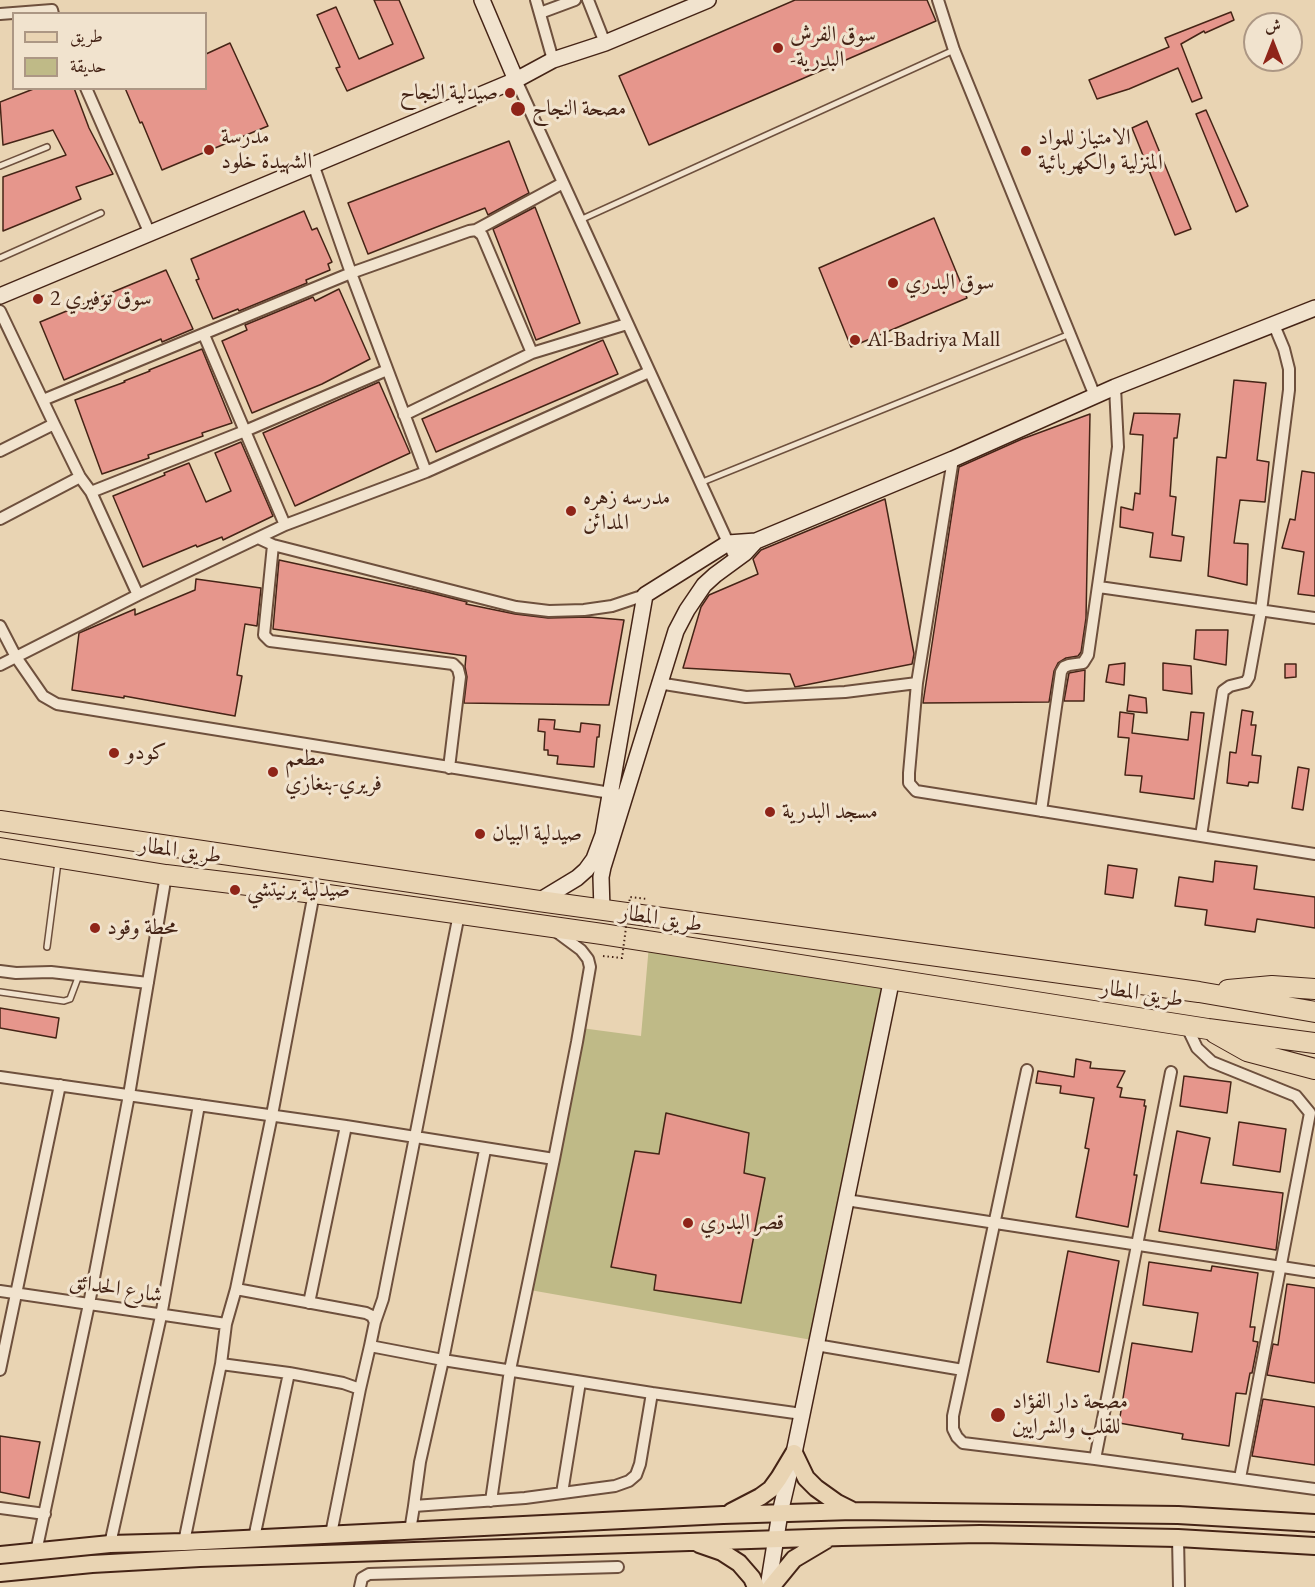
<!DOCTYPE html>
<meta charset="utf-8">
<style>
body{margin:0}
#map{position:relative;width:1315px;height:1587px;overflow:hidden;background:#e9d4b3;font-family:"EB Garamond",Amiri,serif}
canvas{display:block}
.legend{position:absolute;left:12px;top:12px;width:195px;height:78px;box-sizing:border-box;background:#f1e3ce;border:2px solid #ac9784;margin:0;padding:8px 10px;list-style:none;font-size:18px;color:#452416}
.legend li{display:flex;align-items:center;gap:12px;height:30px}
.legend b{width:30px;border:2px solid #ac9784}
.north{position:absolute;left:1243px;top:12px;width:60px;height:60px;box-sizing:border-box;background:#f1e3ce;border:2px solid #ac9784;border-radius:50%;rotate:0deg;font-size:16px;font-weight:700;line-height:24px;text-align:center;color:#452416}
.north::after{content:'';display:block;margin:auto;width:21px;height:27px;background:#8f2418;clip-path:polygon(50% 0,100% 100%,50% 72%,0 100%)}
</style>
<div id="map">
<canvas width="1315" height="1587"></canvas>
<ul class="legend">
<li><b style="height:8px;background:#e9d4b3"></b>طريق</li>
<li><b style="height:16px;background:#bfba87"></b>حديقة</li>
</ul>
<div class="north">ش</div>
</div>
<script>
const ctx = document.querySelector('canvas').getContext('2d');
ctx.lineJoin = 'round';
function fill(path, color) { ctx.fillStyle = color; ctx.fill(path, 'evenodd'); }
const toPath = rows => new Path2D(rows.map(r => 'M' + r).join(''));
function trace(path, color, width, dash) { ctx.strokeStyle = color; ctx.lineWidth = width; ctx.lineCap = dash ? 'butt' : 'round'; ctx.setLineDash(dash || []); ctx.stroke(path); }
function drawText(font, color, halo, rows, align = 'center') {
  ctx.font = font + ' "EB Garamond",Amiri,serif'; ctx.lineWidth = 6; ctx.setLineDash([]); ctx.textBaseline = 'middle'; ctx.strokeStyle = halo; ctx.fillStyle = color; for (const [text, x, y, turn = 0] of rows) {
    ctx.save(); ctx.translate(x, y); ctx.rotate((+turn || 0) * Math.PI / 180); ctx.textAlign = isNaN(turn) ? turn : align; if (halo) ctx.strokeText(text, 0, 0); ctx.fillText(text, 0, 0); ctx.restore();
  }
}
const green = toPath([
 [649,945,888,981,812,1340,530,1290,581,1028,641,1036]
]);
const building = toPath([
 [374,0,399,0,424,58,347,91,336,68,340,67,317,15,336,7,359,59,393,44,374,0],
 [795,0,927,0,936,21,649,145,619,76,795,0],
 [1231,12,1234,20,1205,33,1204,31,1181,44,1202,98,1192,102,1178,68,1129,89,1097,99,1089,80,1169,47,1165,38,1231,12],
 [230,43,268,126,162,170,142,122,140,123,125,88,206,88,206,54,230,43],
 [36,88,74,88,89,128,113,174,76,187,81,199,3,231,3,177,66,155,53,130,3,145,0,102,36,88],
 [1206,110,1248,206,1236,212,1196,114,1206,110],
 [1147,121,1191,229,1175,235,1132,128,1147,121],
 [509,141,529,193,488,215,485,208,368,254,348,203,509,141],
 [535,207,580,323,536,340,493,229,535,207],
 [304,211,312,230,317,228,332,262,328,264,330,270,306,280,307,283,239,311,238,309,213,319,196,280,199,279,191,259,304,211],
 [934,218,967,298,851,347,819,268,934,218],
 [166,270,193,329,162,342,161,339,64,380,40,322,166,270],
 [339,289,370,359,322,384,252,413,222,341,247,330,245,325,313,297,315,301,339,289],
 [603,340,618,374,436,452,422,419,603,340],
 [202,349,232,423,202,433,203,436,148,455,149,458,102,474,75,400,125,382,124,381,150,371,149,370,202,349],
 [1234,380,1266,383,1257,460,1269,462,1265,502,1240,500,1234,543,1248,544,1247,585,1208,576,1217,457,1226,458,1234,380],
 [379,382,410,453,295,506,263,433,379,382],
 [1134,413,1180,414,1177,438,1174,438,1170,496,1176,497,1172,535,1184,537,1181,561,1150,557,1153,533,1120,527,1121,507,1133,510,1135,493,1140,494,1143,435,1130,434,1134,413],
 [1090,414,1086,618,1081,652,1078,656,1066,658,1058,663,1054,671,1049,702,923,703,959,467,1022,439,1090,414],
 [241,442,273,516,223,540,222,537,197,547,196,545,143,567,113,496,165,475,164,473,189,463,206,502,231,491,215,453,241,442],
 [1302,471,1315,473,1315,596,1298,594,1304,552,1282,548,1290,519,1295,520,1302,471],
 [885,499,914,654,912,664,795,687,790,674,683,668,701,607,709,595,758,574,753,559,761,550,885,499],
 [279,560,427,592,467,602,466,604,515,614,548,618,589,617,624,620,609,705,464,703,467,677,465,667,466,656,273,629,279,560],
 [196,579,261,588,257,626,245,624,237,675,242,676,235,716,124,696,124,698,72,690,79,633,135,609,135,615,195,590,196,579],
 [1196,630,1228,630,1226,665,1194,659,1196,630],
 [1125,663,1124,685,1106,682,1109,665,1125,663],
 [1163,663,1191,666,1192,694,1163,690,1163,663],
 [1285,664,1296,664,1296,677,1285,678,1285,664],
 [1085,670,1084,701,1064,701,1069,673,1085,670],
 [1129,695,1146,698,1147,713,1127,711,1129,695],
 [1242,710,1253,712,1251,725,1256,725,1252,755,1261,756,1258,783,1249,782,1248,786,1227,783,1230,752,1236,753,1242,710],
 [1120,712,1134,714,1132,733,1188,740,1191,712,1204,713,1194,799,1140,792,1142,776,1125,775,1129,738,1118,737,1120,712],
 [539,719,555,720,554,729,580,732,581,723,600,725,599,737,597,737,594,767,557,764,558,756,548,755,548,750,544,750,545,732,538,731,539,719],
 [1298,767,1309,769,1303,810,1292,808,1298,767],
 [1215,861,1257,866,1254,889,1315,897,1315,928,1257,919,1255,932,1205,925,1207,910,1175,906,1179,877,1213,882,1215,861],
 [1108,865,1137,869,1133,898,1105,894,1108,865],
 [0,1008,59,1018,56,1038,0,1028,0,1008],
 [1076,1059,1091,1062,1090,1068,1125,1071,1117,1087,1122,1088,1120,1097,1145,1100,1144,1106,1146,1106,1134,1175,1137,1175,1128,1227,1076,1217,1089,1149,1085,1148,1094,1098,1060,1093,1061,1086,1036,1083,1038,1071,1074,1077,1076,1059],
 [1184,1076,1231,1082,1227,1113,1180,1106,1184,1076],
 [666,1113,749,1133,744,1173,765,1178,741,1303,654,1290,656,1275,611,1267,635,1151,659,1154,666,1113],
 [1239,1122,1286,1129,1280,1172,1233,1165,1239,1122],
 [1177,1131,1210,1138,1201,1183,1283,1193,1276,1250,1159,1231,1177,1131],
 [1068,1251,1119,1261,1099,1372,1047,1362,1068,1251],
 [1149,1262,1211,1271,1212,1266,1258,1273,1250,1327,1255,1327,1253,1341,1258,1342,1252,1373,1250,1373,1246,1394,1236,1393,1229,1446,1182,1439,1183,1434,1119,1423,1132,1343,1192,1352,1198,1313,1143,1305,1149,1262],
 [1287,1284,1315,1288,1315,1383,1267,1375,1273,1344,1278,1345,1287,1284],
 [1263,1399,1315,1407,1315,1465,1252,1456,1263,1399],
 [0,1436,40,1442,29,1498,0,1492,0,1436]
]);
const lane = toPath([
 [0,166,47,147],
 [580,220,954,50],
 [0,258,101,213],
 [700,483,1070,334],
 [47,947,58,862],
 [0,992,64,1001,70,999,79,975]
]);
const street = toPath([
 [536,0,553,60],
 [588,0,605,43],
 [938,0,954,50,1095,396],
 [540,13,575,0],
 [0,14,52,10,53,14],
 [516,80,736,560],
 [86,88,150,234],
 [313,164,351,273,426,472],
 [476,230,563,183],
 [0,311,54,424],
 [204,335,285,525],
 [43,400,351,273,469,231,476,230,482,235,532,353],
 [404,415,532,353,627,324],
 [0,451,54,424,80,477,91,492,138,595],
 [953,459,917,683,909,773,909,783,916,791,1315,854],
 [91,492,245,431,387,370],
 [0,519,80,477],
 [258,538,273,545,516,607,549,611,584,610,612,606,645,595],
 [273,545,264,635,270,641,453,664,458,669,460,677,449,768],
 [1099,587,1315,618],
 [0,626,16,657,43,696,57,704,617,794],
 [0,665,138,595,285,525,426,472,649,372],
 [658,683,746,697,845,692,917,683],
 [1041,811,1061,672,1064,667,1069,665,1083,663,1088,655,1118,447,1115,387],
 [1201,836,1223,691,1230,686,1246,682,1249,677,1261,611,1289,390,1289,369,1284,349,1274,325],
 [0,971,16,973,51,972,148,983],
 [1186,1025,1197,1048,1212,1062,1296,1096,1310,1113,1240,1478],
 [1027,1070,963,1370,953,1416,953,1429,957,1437,963,1443,1095,1459],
 [1171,1072,1095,1459,1315,1489],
 [0,1077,346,1126,554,1159],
 [485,1150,443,1360,420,1462,414,1506,525,1498,615,1486,629,1481,636,1475,640,1464,652,1393],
 [846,1200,1315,1272],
 [236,1289,272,1115,314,893],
 [0,1291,226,1324],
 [309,1303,346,1126],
 [375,1322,383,1299,459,914],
 [816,1345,963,1370],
 [370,1346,360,1389,343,1383,289,1373,221,1364,226,1324,236,1289,366,1313,372,1316,375,1322,370,1346,443,1360,652,1393,802,1414],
 [0,1370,60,1085],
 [562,1493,580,1382],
 [491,1501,510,1370,554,1159,577,1042,590,967,588,959,581,950,554,930],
 [0,1508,45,1514],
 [410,1531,414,1506],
 [331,1534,360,1389],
 [254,1538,289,1373],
 [1178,1538,1179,1587],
 [184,1542,221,1364],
 [110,1544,161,1316,199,1105],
 [36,1552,89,1304,129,1095,166,875],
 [360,1587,362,1578,369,1574,618,1567]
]);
const secondary = toPath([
 [482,0,516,80],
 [0,296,516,80,553,60,605,43,708,0],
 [539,901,577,878,586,870,594,859,603,835,645,595,728,543,756,541,953,459,1115,387,1315,308],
 [602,910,601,877,603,867,676,631,687,610,704,585,715,575,745,553,756,541],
 [768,1587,780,1513,794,1453,892,978]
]);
const primary = toPath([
 [794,1453,806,1478,816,1488,837,1503,851,1510],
 [731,1512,760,1497,771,1489,779,1478,794,1453],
 [699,1544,722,1552,739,1563,752,1578,756,1587],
 [0,1555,110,1544,184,1542,723,1515,853,1511,1178,1515,1315,1523],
 [0,1573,92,1564,200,1558,842,1537,980,1534,1178,1538,1315,1546],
 [771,1587,794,1559,826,1540]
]);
const highway = toPath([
 [0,821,539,901,1199,992,1315,1012],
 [0,848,166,875,314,893,602,934,1208,1029,1315,1043],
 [1228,990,1272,986,1315,989],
 [1215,1033,1247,1051,1315,1069]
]);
const pathBridge = toPath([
 [603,956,622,958,630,897,647,899]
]);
const markers = [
 [778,48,6,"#8f2418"],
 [510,93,6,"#8f2418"],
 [518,109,8,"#8f2418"],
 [209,150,6,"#8f2418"],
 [1026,151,6,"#8f2418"],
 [893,283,6,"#8f2418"],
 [38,299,6,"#8f2418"],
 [855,340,6,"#8f2418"],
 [571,511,6,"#8f2418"],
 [114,753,6,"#8f2418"],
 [273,772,6,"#8f2418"],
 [770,812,6,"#8f2418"],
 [480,834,6,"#8f2418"],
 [235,890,6,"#8f2418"],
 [95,928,6,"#8f2418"],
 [688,1223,6,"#8f2418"],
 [998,1415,8,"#8f2418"]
];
const poiNames = [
 ["سوق الفرش",790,35],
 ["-البدرية",790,60],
 ["صيدلية النجاح",498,93,"right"],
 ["مصحة النجاح",532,109],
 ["مدرسة",221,137],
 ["الشهيدة خلود",221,162],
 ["الامتياز للمواد",1038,138],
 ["المنزلية والكهربائية",1038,163],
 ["سوق البدري",905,283],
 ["سوق توفيري 2",50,299],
 ["Al-Badriya Mall",867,340],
 ["مدرسه زهره",583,498],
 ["المدائن",583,523],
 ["كودو",126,753],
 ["مطعم",285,759],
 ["فريري-بنغازي",285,784],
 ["مسجد البدرية",782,812],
 ["صيدلية البيان",492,834],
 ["صيدلية برنيتشي",247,890],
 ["محطة وقود",107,928],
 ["قصر البدري",700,1223],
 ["مصحة دار الفؤاد",1012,1402],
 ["للقلب والشرايين",1012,1427]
];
const streetNames = [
 ["طريق المطار",180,851,8],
 ["طريق المطار",661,919,9],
 ["طريق المطار",1142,994,9],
 ["شارع الحدائق",116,1289,9]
];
fill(green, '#bfba87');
fill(building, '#e6968c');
trace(building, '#452416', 1.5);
trace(lane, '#6e503d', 8);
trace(street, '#6e503d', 14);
trace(secondary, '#452416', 18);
trace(primary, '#452416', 20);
trace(highway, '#452416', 22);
trace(lane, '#f1e3ce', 5);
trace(street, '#f1e3ce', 10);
trace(secondary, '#f1e3ce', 15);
trace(primary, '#e9d4b3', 16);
trace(highway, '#e9d4b3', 20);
trace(pathBridge, '#452416', 2, [1.5, 3]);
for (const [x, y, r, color] of markers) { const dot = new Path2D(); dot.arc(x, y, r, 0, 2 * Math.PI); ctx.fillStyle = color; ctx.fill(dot); trace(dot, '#f1e3ce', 2); }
drawText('22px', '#452416', '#f1e3ce', poiNames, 'left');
drawText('22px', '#452416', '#f1e3ce', streetNames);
</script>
